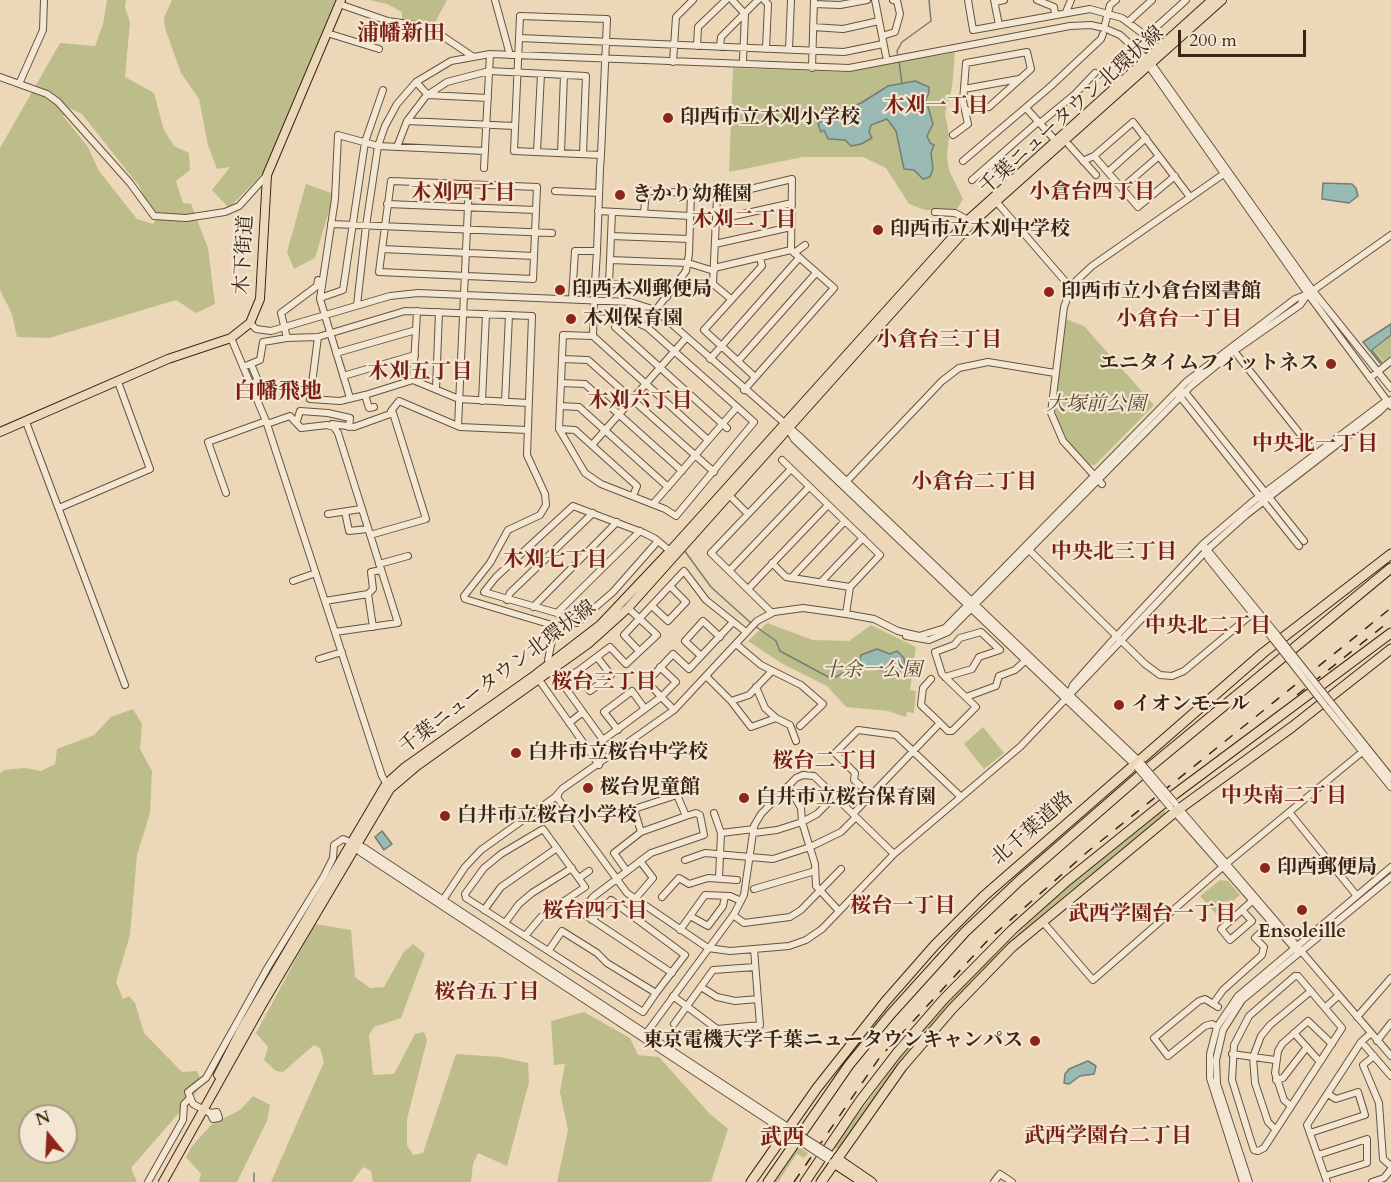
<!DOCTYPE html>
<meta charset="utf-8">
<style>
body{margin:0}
#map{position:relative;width:1391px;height:1182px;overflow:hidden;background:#ecd8b9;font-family:Cardo,serif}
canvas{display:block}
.north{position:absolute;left:18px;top:1104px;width:60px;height:60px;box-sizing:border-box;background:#f3e6d2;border:2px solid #aa9986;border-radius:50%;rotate:342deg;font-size:16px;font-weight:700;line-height:24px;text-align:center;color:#3c2514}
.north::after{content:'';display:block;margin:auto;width:21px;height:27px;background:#8f2418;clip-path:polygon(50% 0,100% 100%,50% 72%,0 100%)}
.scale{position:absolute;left:1178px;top:30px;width:128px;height:27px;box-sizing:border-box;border:3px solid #3c2514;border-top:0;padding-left:8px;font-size:18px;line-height:21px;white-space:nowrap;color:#3c2514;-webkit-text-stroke:4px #f3e6d2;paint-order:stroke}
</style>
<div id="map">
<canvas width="1391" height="1182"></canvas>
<div class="north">N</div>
<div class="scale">200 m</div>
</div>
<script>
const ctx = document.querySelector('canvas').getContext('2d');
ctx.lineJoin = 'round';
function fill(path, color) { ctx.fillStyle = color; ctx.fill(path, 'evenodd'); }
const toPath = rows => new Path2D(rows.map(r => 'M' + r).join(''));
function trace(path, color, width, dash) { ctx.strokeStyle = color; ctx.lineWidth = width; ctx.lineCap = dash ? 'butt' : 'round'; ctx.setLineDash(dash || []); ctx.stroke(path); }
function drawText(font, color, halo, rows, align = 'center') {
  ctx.font = font + ' Cardo,"Noto Serif JP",serif'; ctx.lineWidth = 4.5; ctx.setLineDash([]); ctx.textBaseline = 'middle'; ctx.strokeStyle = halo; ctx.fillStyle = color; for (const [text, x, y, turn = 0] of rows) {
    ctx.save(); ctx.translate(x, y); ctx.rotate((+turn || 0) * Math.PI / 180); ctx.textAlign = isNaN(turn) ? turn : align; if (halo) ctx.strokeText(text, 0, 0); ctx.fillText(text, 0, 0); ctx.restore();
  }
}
const green = toPath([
 [107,0,126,0,125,7,130,22,125,77,154,93,164,130,174,146,189,153,190,170,176,181,183,203,191,204,208,248,215,304,196,313,176,300,49,338,17,337,12,314,0,290,0,148,60,43,95,46,103,24],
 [69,108,82,114,139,186,155,221,153,224,137,219,99,171,88,147,63,116],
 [172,0,337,0,264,172,229,208,212,190,230,167,217,169,208,145,199,99,181,73,165,28,164,18],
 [369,0,447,0,434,24,402,26,402,12,387,4],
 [955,52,952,88,945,113,949,135,947,157,949,170,963,199,956,211,925,210,909,204,886,168,863,157,803,157,729,172,733,68,846,72],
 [306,184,334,194,315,258,294,269,287,252],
 [1066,319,1084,326,1154,405,1095,465,1091,465,1068,443,1056,420,1055,398],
 [1391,336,1391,356,1384,362,1374,350],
 [767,623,813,640,849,641,871,625,916,647,910,690,916,691,914,713,907,712,906,717,888,711,846,707,827,686,781,663,748,641],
 [133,709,142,724,140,749,152,771,150,813,137,855,130,935,116,982,123,999,129,996,135,1003,144,1033,182,1072,197,1071,201,1081,197,1092,131,1168,137,1182,0,1182,0,773,4,770,25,768,41,771,55,764,57,749,94,735,111,717],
 [30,1116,66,1116,66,1152,30,1152],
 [983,727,1004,753,984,769,964,744],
 [1164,808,1166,816,1067,894,1019,937,919,1042,875,1097,839,1148,832,1149,915,1038,968,981,1064,889],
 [1220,880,1228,881,1240,895,1217,915,1200,896],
 [315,924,351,930,355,977,370,988,384,987,403,953,413,944,425,954,401,1018,374,1027,369,1035,373,1075,394,1074,415,1034,424,1032,427,1040,407,1119,407,1145,413,1155,423,1153,456,1054,500,1057,528,1063,529,1082,507,1166,478,1153,473,1164,471,1182,373,1182,371,1171,363,1167,352,1182,271,1182,324,1062,320,1048,314,1045,283,1072,276,1071,264,1060,268,1047,256,1033],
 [584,1012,630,1038,638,1055,659,1057,709,1113,728,1129,711,1182,557,1182,568,1130,560,1092,565,1064,554,1065,551,1021],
 [253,1096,270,1105,267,1121,237,1182,199,1182,201,1174,186,1157,192,1146,211,1125,240,1110],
 [796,1145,808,1153,804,1158,797,1154,778,1182,771,1182]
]);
const water = toPath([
 [915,81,929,87,929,93,926,99,933,124,927,136,930,143,934,145,931,153,933,169,930,177,923,179,914,170,904,169,896,131,887,119,871,125,869,132,872,138,861,144,851,146,845,140,828,139,824,130,821,132,818,124,825,118,861,103,888,86,915,81],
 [1323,183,1352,184,1356,188,1358,196,1349,203,1322,199,1323,183],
 [1391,324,1391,335,1372,350,1382,363,1380,363,1363,342,1391,324],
 [877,649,890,654,897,651,904,658,905,667,898,673,867,668,859,663,861,655,877,649],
 [382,831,392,844,384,850,375,837,382,831],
 [1088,1061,1096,1066,1094,1074,1080,1076,1069,1084,1064,1083,1065,1074,1069,1069,1088,1061]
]);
const stream = toPath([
 [898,56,897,51,902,42,931,21,929,0],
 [899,61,902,84],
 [684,550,711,587,751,623],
 [755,626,776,641,780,651,832,679,860,664],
 [254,1173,254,1182]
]);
const minor = toPath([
 [495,0,510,55],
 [732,0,745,14,743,61],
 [764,0,768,4,766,49],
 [875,0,886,56],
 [968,0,973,30,1090,9,1122,18,1146,36],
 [994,0,999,25],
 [1037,0,1054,7,1055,14],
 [995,2,1004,0],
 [339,4,388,21,429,27,472,56],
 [814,4,840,5,867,0],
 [1066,12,1071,0],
 [1128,22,1152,0],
 [813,27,843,29,879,21],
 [1104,28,1110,5,1116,0],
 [327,33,379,49],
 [882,36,895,32,900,14,897,1,893,0],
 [519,38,844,52,883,44],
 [1144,38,1186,0],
 [697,46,698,27,726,0],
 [720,47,721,37,758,0],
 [789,49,791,0],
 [673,62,676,17,693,0],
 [1146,62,1308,294,1391,406],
 [812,68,814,0],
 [0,77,47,94,58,102,130,183,154,216,186,218,225,212,239,206,267,175],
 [416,82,428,95,488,98],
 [19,84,43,30,44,0],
 [964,89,1019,79],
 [1026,108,1055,140],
 [407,121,515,126],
 [1040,123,1075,94,1095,73],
 [953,135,968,124,963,101,966,63,1027,52,1031,69,989,107,965,111],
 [1069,145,1096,175],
 [397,147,407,121,426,96,447,82,489,71,586,76,583,154],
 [537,152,541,74],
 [561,153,564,75],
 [1094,156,1138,207,1175,176],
 [963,161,1051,86,1101,39,1103,34],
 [994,161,1010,180],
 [1083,161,1094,156,1133,122,1190,197],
 [484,168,490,54],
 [1108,172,1146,138],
 [972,180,1038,122],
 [391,181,537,187,533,279,379,272,391,181],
 [1122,188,1159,156],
 [555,191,599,193],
 [994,199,1071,288],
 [387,204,536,210],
 [598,211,690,216],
 [612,212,609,284,649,286,667,297],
 [935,212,955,213,968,220],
 [644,213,646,191,691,193,689,254,686,271,655,311],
 [716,220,792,203],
 [331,224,552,233],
 [611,236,689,239],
 [715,244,791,227],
 [382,249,534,256],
 [794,253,805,245],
 [610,260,688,263,714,271],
 [714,268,791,250,834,288,744,390],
 [318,280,317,286,281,313,287,338,318,337,310,399,340,401,365,395,369,408,374,407],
 [320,298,343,290,365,142,383,90],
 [572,299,575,251,597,251],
 [731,299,713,284,717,197,792,179,791,250],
 [357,305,366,226,378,146,385,126,397,104,416,82,451,61,490,54,849,68,1070,26,1091,25,1104,28,1120,35,1151,63,1313,291,1391,388],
 [593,318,631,320,647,327,754,422,676,516,665,509,601,484,585,473,559,429,563,335,593,336,708,440],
 [616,319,615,327,727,428],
 [250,323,256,329,271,331,390,296,418,293,630,302,649,308,665,318,798,435,1141,763],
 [593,336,594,300,597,251,600,169,601,155,607,19,520,16,514,151,601,155],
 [318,337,405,311,532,316,527,455,545,494,546,505,540,515,508,530,490,563,464,596,465,599,552,625,554,630,548,660,551,663],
 [231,338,266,421,382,776,388,786],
 [1234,351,1316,454],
 [336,353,416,330,417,311],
 [562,359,588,360,714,472],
 [710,359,799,258],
 [738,361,816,273],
 [243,367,260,360,263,342,287,338],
 [343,376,415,355],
 [755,377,704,330,762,266,760,258],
 [1370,378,1391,361],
 [413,380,416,330],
 [561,383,585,384,682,471],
 [250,384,258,381,251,364],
 [436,389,439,312],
 [1180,391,1185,392,1304,541],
 [1178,394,1299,546],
 [365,395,413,380,459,399,528,403],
 [350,398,320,299,335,199,338,135,378,146,485,151],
 [482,401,486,314],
 [505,402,509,315],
 [560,406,579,407,668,487],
 [391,411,399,401,460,427,527,430],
 [297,421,300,411,328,413,350,418,349,427],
 [26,422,125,685],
 [267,424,290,416,301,428,327,425,334,427,338,433,398,623,335,632],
 [332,424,354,427,393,413,426,519,370,535],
 [458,426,469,184],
 [559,429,575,430,637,486,633,496],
 [789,430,794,439,1137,767],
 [592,445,686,338],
 [782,460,880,555,850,587,846,614],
 [845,483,942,381,959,368,988,362,1055,373],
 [1102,484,1063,441,1051,413,1064,307,1068,296,1076,281,1092,266,1225,173],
 [226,493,208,442,266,421],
 [729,495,748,514],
 [653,504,737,407],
 [59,508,150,469,118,382],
 [345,512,349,531,367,529],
 [328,514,361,509],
 [658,541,613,592,577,623,565,621,557,613,484,592,496,577,573,506,644,533,654,538,658,541,670,551],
 [1026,547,1145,664,1160,675,1172,676,1184,671,1252,614],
 [1205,547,1277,635],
 [1204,548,1208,558,1273,639],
 [772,563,786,577,850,587],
 [379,564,408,556],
 [730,570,809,487],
 [791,578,845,521],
 [293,581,316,573],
 [821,582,863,538],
 [749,588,828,505],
 [507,600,510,593,593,513],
 [325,601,368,594],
 [652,606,668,621,686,602,670,586],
 [533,607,617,522],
 [628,608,657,635,626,664,610,647,562,683,603,740,661,697,676,682,660,667],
 [557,613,640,531],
 [772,613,711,553,791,469],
 [373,627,368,594,373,589,371,572,381,570],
 [906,636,929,640,948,632,1190,387,1234,351,1300,305,1307,295],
 [736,644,761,665,801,685,823,704,800,726],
 [639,651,624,635,684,571,706,600,746,632],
 [701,656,685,641,703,621,720,637],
 [319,659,342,652],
 [576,672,590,691,611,675,597,657],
 [537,677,599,765],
 [707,677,731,701,749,695,772,671],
 [756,687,765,708,776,718,790,725,796,741],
 [1069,694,1073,685,1111,642,1203,544,1251,503,1386,401],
 [966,697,996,686,999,676,1015,670,1025,661],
 [731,701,751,727,776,718],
 [1332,704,1391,778],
 [1327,708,1391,787],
 [674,710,647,682,673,654,689,669,733,622],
 [569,723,583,712],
 [940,723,948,731,952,731,976,707,945,677,942,674,935,652,954,645,960,638,981,632,1000,650,979,657,972,669,945,677],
 [618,730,604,712,632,691,645,709],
 [788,786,801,808,802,822,815,864,816,886,839,911],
 [871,795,854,780,855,773,835,753,858,730,896,735,960,796],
 [556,796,627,893,708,948,730,951,789,946,806,940,822,929,894,854,1021,746,1208,549,1246,515,1379,412,1391,400],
 [556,796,562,789,674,710,757,621,774,612,803,608,846,614,874,619,898,631,919,636,945,628,1186,382,1295,299,1308,294,1391,235],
 [1177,806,1391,1056],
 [1173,810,1297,951],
 [1289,812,1357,896],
 [714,813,721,833],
 [853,814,940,723,921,705,923,688,931,679],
 [641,832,634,809,677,795,686,816],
 [753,833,777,830,802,822,817,814,830,801],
 [355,845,360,852,789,1134],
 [685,860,705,853,773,859,810,847,841,832,856,817],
 [579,878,589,871],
 [719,878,721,833,754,829],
 [754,889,815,871],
 [662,897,679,878,689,884,708,878,737,880],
 [635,899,653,878,640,861],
 [443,900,465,867,481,850,558,795],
 [564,901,672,973],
 [484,910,501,887,557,848],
 [1242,910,1252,921,1230,940,1221,929,1242,910,1252,901],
 [581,912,593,897,651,853,704,835,700,815,696,813,686,816,641,832,614,853,626,870],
 [733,915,744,923,790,917,801,910,841,869],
 [690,916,708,926,723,906,725,896],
 [592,920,611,900,685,955,656,993],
 [1042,921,1093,980,1226,864,1367,748],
 [505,923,519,904,532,893,572,868],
 [680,930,705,895,730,896,741,901],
 [525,936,541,917,585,887,543,829,501,854,484,868,465,894,466,898,643,1012,656,993,607,963,597,953,562,931,549,950],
 [1295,976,1298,976,1342,1028,1264,1148,1258,1151,1254,1150,1250,1138,1232,1080,1234,1045,1249,1016,1295,976],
 [701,987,717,997,735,1001,758,999],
 [673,996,717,1029,760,1025,754,949],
 [1213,1004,1223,990,1262,955,1264,947,1255,938,1271,923],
 [1326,1007,1338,996],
 [1357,1017,1391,978],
 [674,1024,713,970,755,967],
 [1217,1027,1212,1024,1205,1026,1168,1056,1154,1038,1199,1001,1205,999,1218,1007],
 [1294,1033,1320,1062],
 [645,1035,734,914,744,895,754,826,761,814,796,778,803,775,814,776,894,854],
 [1377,1041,1391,1023],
 [1365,1046,1391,1076],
 [1232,1054,1275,1060],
 [1374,1056,1363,1065,1379,1103,1383,1159,1391,1166],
 [1276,1080,1283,1078,1307,1047],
 [1291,1106,1284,1100,1275,1073,1278,1051,1282,1044,1308,1021,1332,1044],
 [210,1113,213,1119,219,1118,217,1112,210,1113,193,1104,188,1092,206,1078,268,967,324,876,333,858,334,845,343,839,363,847,791,1129],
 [1275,1129,1268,1122,1255,1083,1253,1057,1261,1036,1270,1025,1311,991],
 [1310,1133,1365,1115,1358,1092,1336,1099,1328,1094],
 [1318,1155,1367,1139,1367,1163,1325,1176],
 [148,1182,183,1120,184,1104,189,1099],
 [994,1182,1000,1174,1012,1182],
 [1243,1182,1210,1078,1210,1054,1217,1027,1238,996,1391,867],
 [1249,1182,1217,1084,1216,1060,1223,1030,1242,1000,1391,877],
 [1327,1182,1307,1125,1361,1042,1371,1033],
 [1372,1182,1384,1178,1391,1169]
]);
const major = toPath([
 [0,432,168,359,231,338,250,323,260,299,267,175,341,0],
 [218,1075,242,1028,386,784,405,767,535,675,600,625,670,551,968,220,1212,0],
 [837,1158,872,1182],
 [833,1163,862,1182],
 [163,1182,262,1005,390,789,417,766,588,644,628,608,971,224,1222,0]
]);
const highway = toPath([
 [751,1182,817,1088,885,1002,935,945,984,896,1263,653,1391,554],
 [768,1182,849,1065,890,1015,965,932,1019,881,1151,766,1391,568],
 [805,1182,860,1101,897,1053,943,1000,1012,930,1067,881,1175,794,1391,633],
 [821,1182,902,1067,952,1009,1012,947,1175,812,1292,727,1391,649]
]);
const rail = toPath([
 [1297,695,1391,620],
 [794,1182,880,1057,989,939,1086,853,1391,608]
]);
const minorBridge = toPath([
 [1277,635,1332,704],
 [1273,639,1327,708],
 [1141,763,1175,803],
 [1137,767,1170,807],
 [792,1130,830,1154],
 [789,1134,827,1159]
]);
const markers = [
 [668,118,6,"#8f2418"],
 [620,195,6,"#8f2418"],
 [878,230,6,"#8f2418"],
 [560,290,6,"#8f2418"],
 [1049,292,6,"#8f2418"],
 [571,319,6,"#8f2418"],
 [1331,364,6,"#8f2418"],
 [1119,705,6,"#8f2418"],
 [516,753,6,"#8f2418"],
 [588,788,6,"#8f2418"],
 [744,798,6,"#8f2418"],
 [445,816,6,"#8f2418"],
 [1265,868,6,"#8f2418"],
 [1302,910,6,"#8f2418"],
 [1035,1041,6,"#8f2418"]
];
const streetNames = [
 ["千葉ニュータウン北環状線",1072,111,-42],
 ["木下街道",245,255,-87],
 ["千葉ニュータウン北環状線",498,678,-37],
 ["北千葉道路",1033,829,-41]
];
const poiNames = [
 ["印西市立木刈小学校",680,118],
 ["きかり幼稚園",632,195],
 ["印西市立木刈中学校",890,230],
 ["印西木刈郵便局",572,290],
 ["印西市立小倉台図書館",1061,292],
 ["木刈保育園",583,319],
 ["エニタイムフィットネス",1319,364,"right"],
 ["イオンモール",1131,705],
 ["白井市立桜台中学校",528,753],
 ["桜台児童館",600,788],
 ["白井市立桜台保育園",756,798],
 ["白井市立桜台小学校",457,816],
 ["印西郵便局",1277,868],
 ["Ensoleille",1302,932,"center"],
 ["東京電機大学千葉ニュータウンキャンパス",1023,1041,"right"]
];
const parkNames = [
 ["大塚前公園",1096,405],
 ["十余一公園",872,671]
];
const neighbourhoodNames = [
 ["木刈一丁目",936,107],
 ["小倉台四丁目",1092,193],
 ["木刈四丁目",463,194],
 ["木刈二丁目",744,221],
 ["小倉台一丁目",1179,320],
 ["小倉台三丁目",939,341],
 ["木刈五丁目",420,373],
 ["木刈六丁目",640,402],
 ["中央北一丁目",1315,445],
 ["小倉台二丁目",974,483],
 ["中央北三丁目",1114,553],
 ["木刈七丁目",555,561],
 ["中央北二丁目",1208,627],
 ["桜台三丁目",604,683],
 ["桜台二丁目",825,762],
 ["中央南二丁目",1284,797],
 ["桜台一丁目",903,907],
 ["桜台四丁目",595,912],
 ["武西学園台一丁目",1152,915],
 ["桜台五丁目",487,993],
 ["武西学園台二丁目",1108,1137]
];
const quarterNames = [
 ["浦幡新田",401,35],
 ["白幡飛地",278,393],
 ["武西",782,1139]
];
fill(green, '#bdbd8b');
fill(water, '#99b9b3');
trace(water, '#747e73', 1.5);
trace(stream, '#747e73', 1.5);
trace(minor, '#68523d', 8);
trace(major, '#3c2514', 10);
trace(highway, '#3c2514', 11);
trace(minor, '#f3e6d2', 6);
trace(major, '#ecd8b9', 8);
trace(highway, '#ecd8b9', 9);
trace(rail, '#3c2514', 1.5, [10, 10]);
trace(minorBridge, '#68523d', 8, []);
trace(minorBridge, '#f3e6d2', 6);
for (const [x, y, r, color] of markers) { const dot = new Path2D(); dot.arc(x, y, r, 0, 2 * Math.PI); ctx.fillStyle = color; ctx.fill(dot); trace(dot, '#f3e6d2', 2); }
drawText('20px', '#3c2514', '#f3e6d2', streetNames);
drawText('bold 20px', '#3c2514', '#f3e6d2', poiNames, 'left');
drawText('italic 20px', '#5c4b32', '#f3e6d2', parkNames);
drawText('bold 21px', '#7a1f14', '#f3e6d2', neighbourhoodNames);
drawText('bold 22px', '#7a1f14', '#f3e6d2', quarterNames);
</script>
